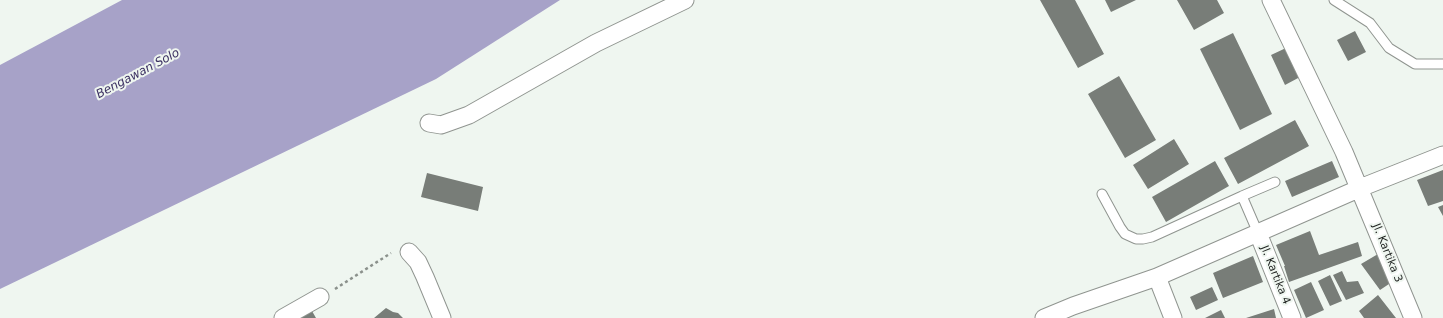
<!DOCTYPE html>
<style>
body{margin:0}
canvas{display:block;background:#eff6f0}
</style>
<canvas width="1443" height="318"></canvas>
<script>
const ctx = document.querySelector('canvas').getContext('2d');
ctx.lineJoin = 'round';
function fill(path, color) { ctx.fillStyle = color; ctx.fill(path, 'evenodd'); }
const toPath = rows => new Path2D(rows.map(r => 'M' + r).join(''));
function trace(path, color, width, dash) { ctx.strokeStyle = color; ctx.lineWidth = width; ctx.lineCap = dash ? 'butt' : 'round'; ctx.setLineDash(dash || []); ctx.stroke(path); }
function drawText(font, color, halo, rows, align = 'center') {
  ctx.font = font + ' "DejaVu Sans",sans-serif'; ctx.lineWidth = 4; ctx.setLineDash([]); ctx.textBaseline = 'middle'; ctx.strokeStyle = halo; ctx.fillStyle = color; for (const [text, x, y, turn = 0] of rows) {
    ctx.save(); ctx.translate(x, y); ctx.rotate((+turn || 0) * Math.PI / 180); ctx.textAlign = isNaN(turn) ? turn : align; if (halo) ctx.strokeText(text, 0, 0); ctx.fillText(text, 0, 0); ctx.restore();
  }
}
const water = toPath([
 [122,0,560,0,436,79,0,289,0,65]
]);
const building = toPath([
 [1040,0,1075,0,1104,54,1078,68],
 [1105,0,1136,0,1111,12],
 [1177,0,1217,0,1224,13,1194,30],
 [1355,31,1366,52,1348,61,1337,40],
 [1233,33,1272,114,1240,130,1200,49],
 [1286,48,1300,77,1285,85,1271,55],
 [1119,76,1156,140,1125,158,1088,94],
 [1295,120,1309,146,1238,184,1224,158],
 [1174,139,1189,164,1148,189,1133,165],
 [1215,161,1229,186,1166,222,1152,197],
 [1332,161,1339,177,1292,197,1285,181],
 [1443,170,1443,201,1428,206,1417,180],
 [427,173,483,187,478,211,421,197],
 [1443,205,1443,216,1438,207],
 [1310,231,1319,255,1358,242,1362,256,1289,282,1284,266,1285,266,1276,245],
 [1378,254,1392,282,1380,290,1361,264],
 [1253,256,1263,282,1223,298,1213,273],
 [1342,271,1347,282,1358,281,1364,293,1346,300,1333,275],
 [1330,275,1342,301,1330,306,1318,281],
 [1311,282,1324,310,1306,318,1294,290],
 [1212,287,1218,300,1196,310,1190,297],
 [1378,295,1396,318,1364,318,1359,311],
 [386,308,393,312,398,313,403,318,374,318],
 [1274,309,1276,318,1246,318],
 [1221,310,1225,318,1205,318],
 [312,311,316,318,300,318]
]);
const path = toPath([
 [335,289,391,253]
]);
const lane = toPath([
 [1334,0,1370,23,1389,48,1415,64,1443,64],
 [1102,194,1120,227,1125,234,1136,239,1143,239,1152,237,1242,196,1258,233],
 [1242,196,1275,182]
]);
const street = toPath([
 [1271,0,1344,152,1413,318],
 [429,123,441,125,469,115,596,43,685,0],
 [1258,233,1292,318],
 [409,252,418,262,425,277,442,318],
 [1157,277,1173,318],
 [283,318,320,297],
 [1044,318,1073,306,1157,277,1365,186,1443,155]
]);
const streetNames = [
 ["Jl. Kartika 3",1387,253,68],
 ["Jl. Kartika 4",1275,275,68]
];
const waterNames = [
 ["Bengawan Solo",138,74,-28]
];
fill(water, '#a7a2c8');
fill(building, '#787d78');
trace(lane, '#909590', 11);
trace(street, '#909590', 19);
trace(path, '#8b918c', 2.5, [3, 3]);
trace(lane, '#fff', 9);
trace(street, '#fff', 17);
drawText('11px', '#1e211f', '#eff6f0', streetNames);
drawText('italic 12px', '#3b3062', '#eff6f0', waterNames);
</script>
